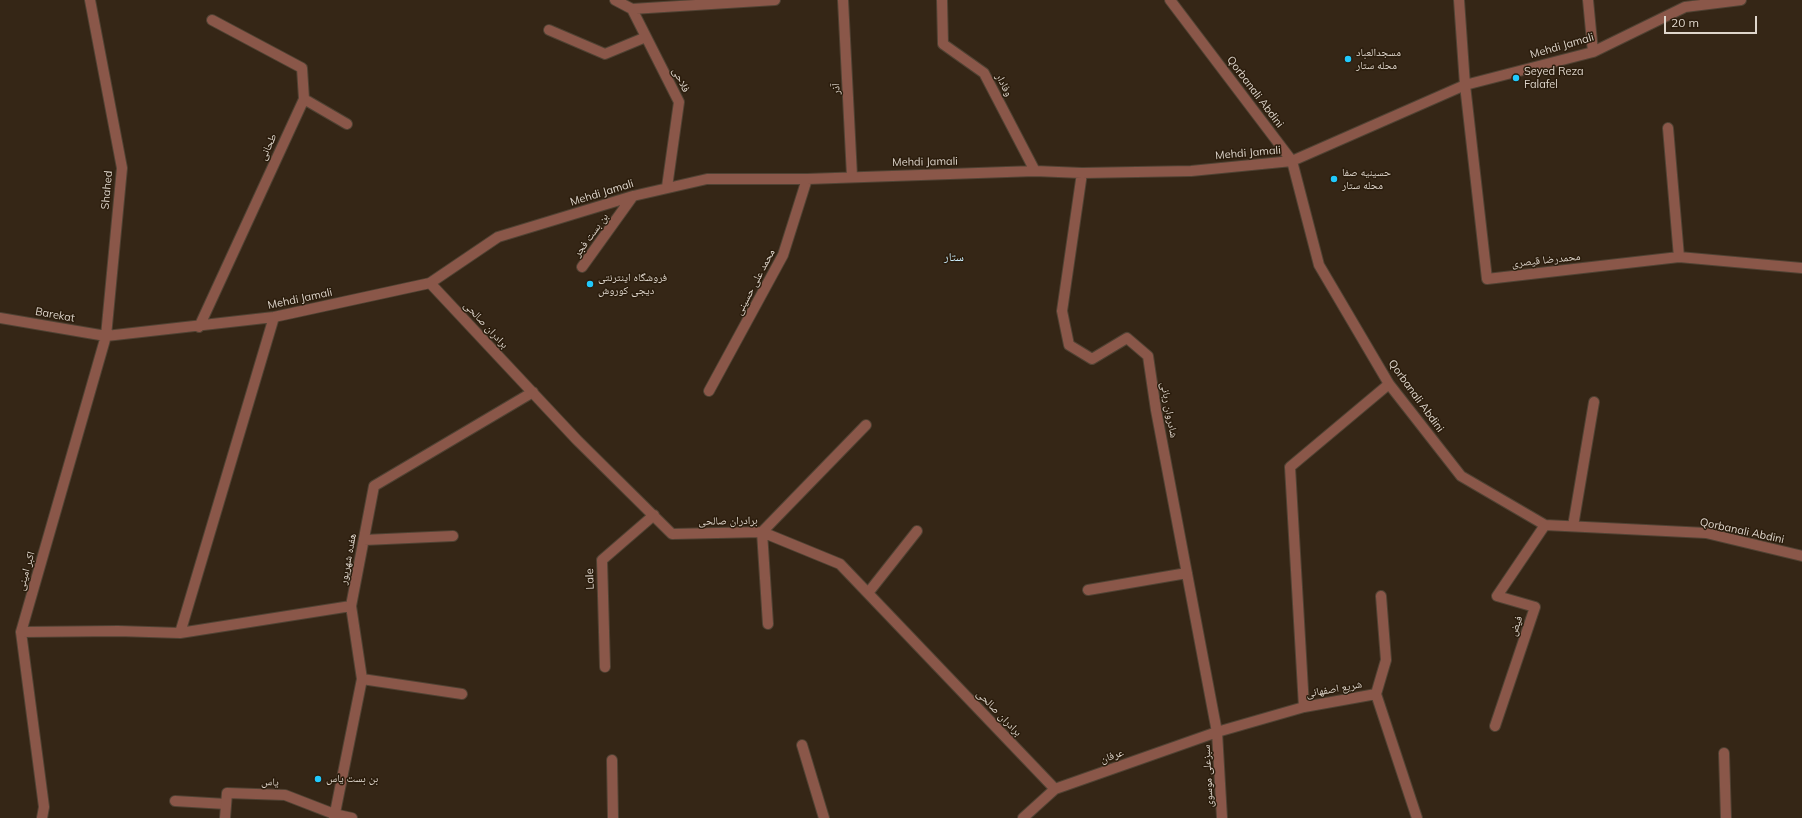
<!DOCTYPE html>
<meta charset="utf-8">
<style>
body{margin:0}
#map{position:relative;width:1802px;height:818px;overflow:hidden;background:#352616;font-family:Mulish,sans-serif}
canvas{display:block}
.scale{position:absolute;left:1664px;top:16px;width:93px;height:18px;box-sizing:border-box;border:2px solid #ded5cb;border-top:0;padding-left:5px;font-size:12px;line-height:14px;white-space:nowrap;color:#ded5cb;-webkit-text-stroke:3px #2b1d0d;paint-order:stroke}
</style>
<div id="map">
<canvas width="1802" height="818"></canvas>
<div class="scale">20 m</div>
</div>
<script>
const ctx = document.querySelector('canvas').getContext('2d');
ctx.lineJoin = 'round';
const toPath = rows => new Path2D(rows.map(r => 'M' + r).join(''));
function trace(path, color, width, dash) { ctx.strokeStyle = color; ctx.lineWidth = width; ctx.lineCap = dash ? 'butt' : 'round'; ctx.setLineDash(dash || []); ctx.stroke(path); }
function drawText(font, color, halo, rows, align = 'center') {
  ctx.font = font + ' Mulish,"Noto Naskh Arabic",sans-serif'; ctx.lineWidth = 3; ctx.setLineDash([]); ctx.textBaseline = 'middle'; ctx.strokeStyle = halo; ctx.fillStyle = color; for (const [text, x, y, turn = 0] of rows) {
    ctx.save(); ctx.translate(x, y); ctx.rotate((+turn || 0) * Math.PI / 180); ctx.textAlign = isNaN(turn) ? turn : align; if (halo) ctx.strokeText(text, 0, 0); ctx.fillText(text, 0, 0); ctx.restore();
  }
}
const lane = toPath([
 [802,745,824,818],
 [175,801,226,804]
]);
const street = toPath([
 [615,0,632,9,679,102,667,187],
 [843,0,852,176],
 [942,0,943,44,984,73,1035,171],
 [1170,0,1292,161,1319,265,1389,384,1461,476,1545,525,1706,533,1802,556],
 [1459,0,1465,85,1487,279,1679,257,1802,268],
 [1588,0,1593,52],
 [632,9,775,0],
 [549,30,605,54,646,37],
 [304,99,347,124],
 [1668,128,1679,257],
 [1082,173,1062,311,1069,345,1092,359,1127,338,1148,356,1156,410,1217,732,1222,818],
 [582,267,633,196],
 [430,283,577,440,672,534,762,532,840,564,1055,789],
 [0,318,106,336,274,317,430,283,498,237,633,196,707,179,807,179,1035,171,1082,173,1191,171,1292,161,1465,85,1593,52,1685,7,1741,0],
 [199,327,304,99,302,68,212,20],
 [709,391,783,255,807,179],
 [1573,526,1594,402],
 [364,540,453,536],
 [1088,590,1187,573],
 [868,593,917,531],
 [768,624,762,532,866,425],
 [21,632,118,631,180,633,351,606],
 [180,633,274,317],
 [605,667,602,560,654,515],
 [362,679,462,694],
 [1376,694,1386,660,1381,596],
 [1304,707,1290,467,1389,384],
 [1495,726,1535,607,1497,596,1545,525],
 [1724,753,1726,818],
 [612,760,613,818],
 [42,818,44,807,21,632,106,336,122,168,90,0],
 [225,818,227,793,285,795,334,814,352,818],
 [334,818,362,679,351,606,374,486,533,392],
 [1023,818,1055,789,1217,732,1304,707,1376,694,1417,818]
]);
const markers = [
 [1348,59,4,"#21c9fd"],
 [1516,78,4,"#21c9fd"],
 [1334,179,4,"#21c9fd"],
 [590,284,4,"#21c9fd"],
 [318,779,4,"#21c9fd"]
];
const streetNames = [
 ["Mehdi Jamali",1562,46,-16],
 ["فلاحی",681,80,63],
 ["وفادار",1004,85,62],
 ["آذر",836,89,-93],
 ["Qorbanali Abdini",1255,92,53],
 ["طحانی",268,147,-65],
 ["Mehdi Jamali",1248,153,-5],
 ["Mehdi Jamali",925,162,-1],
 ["Shahed",107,190,-85],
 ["Mehdi Jamali",602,193,-17],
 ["بن بست فجر",591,235,-54],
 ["محمدرضا قیصری",1546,260,-6],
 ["محمد علی حسینی",755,282,-62],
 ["Mehdi Jamali",300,299,-12],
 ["Barekat",55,315,10],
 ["برادران صالحی",486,325,47],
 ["Qorbanali Abdini",1416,396,54],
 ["شادروان ربانی",1169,410,80],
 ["برادران صالحی",728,521,-1],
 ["Qorbanali Abdini",1742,531,12],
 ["هفده شهریور",348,559,-79],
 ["اکبر امینی",26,571,-74],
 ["Lale",590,579,-92],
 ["فیض",1516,626,-71],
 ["شریع اصفهانی",1334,689,-10],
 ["برادران صالحی",999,713,46],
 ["عرفان",1112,756,-19],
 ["سبزعلی موسوی",1208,776,-93],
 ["یاس",270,782,2]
];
const poiNames = [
 ["مسجدالعباد",1356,53],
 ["محله ستار",1356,66],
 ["Seyed Reza",1524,72],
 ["Falafel",1524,85],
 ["حسینیه صفا",1342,173],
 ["محله ستار",1342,186],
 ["فروشگاه اینترنتی",598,278],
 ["دیجی کوروش",598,291],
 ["بن بست یاس",326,779]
];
const neighbourhoodNames = [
 ["ستار",954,257]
];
trace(lane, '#504233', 12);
trace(street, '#504233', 12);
trace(lane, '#8a5749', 10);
trace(street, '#8a5749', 10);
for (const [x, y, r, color] of markers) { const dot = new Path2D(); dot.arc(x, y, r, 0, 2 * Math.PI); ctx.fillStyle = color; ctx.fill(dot); trace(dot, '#2b1d0d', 1.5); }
drawText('11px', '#ded5cb', '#2b1d0d', streetNames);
drawText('11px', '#ded5cb', '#2b1d0d', poiNames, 'left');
drawText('12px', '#c9eaf9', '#2b1d0d', neighbourhoodNames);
</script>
